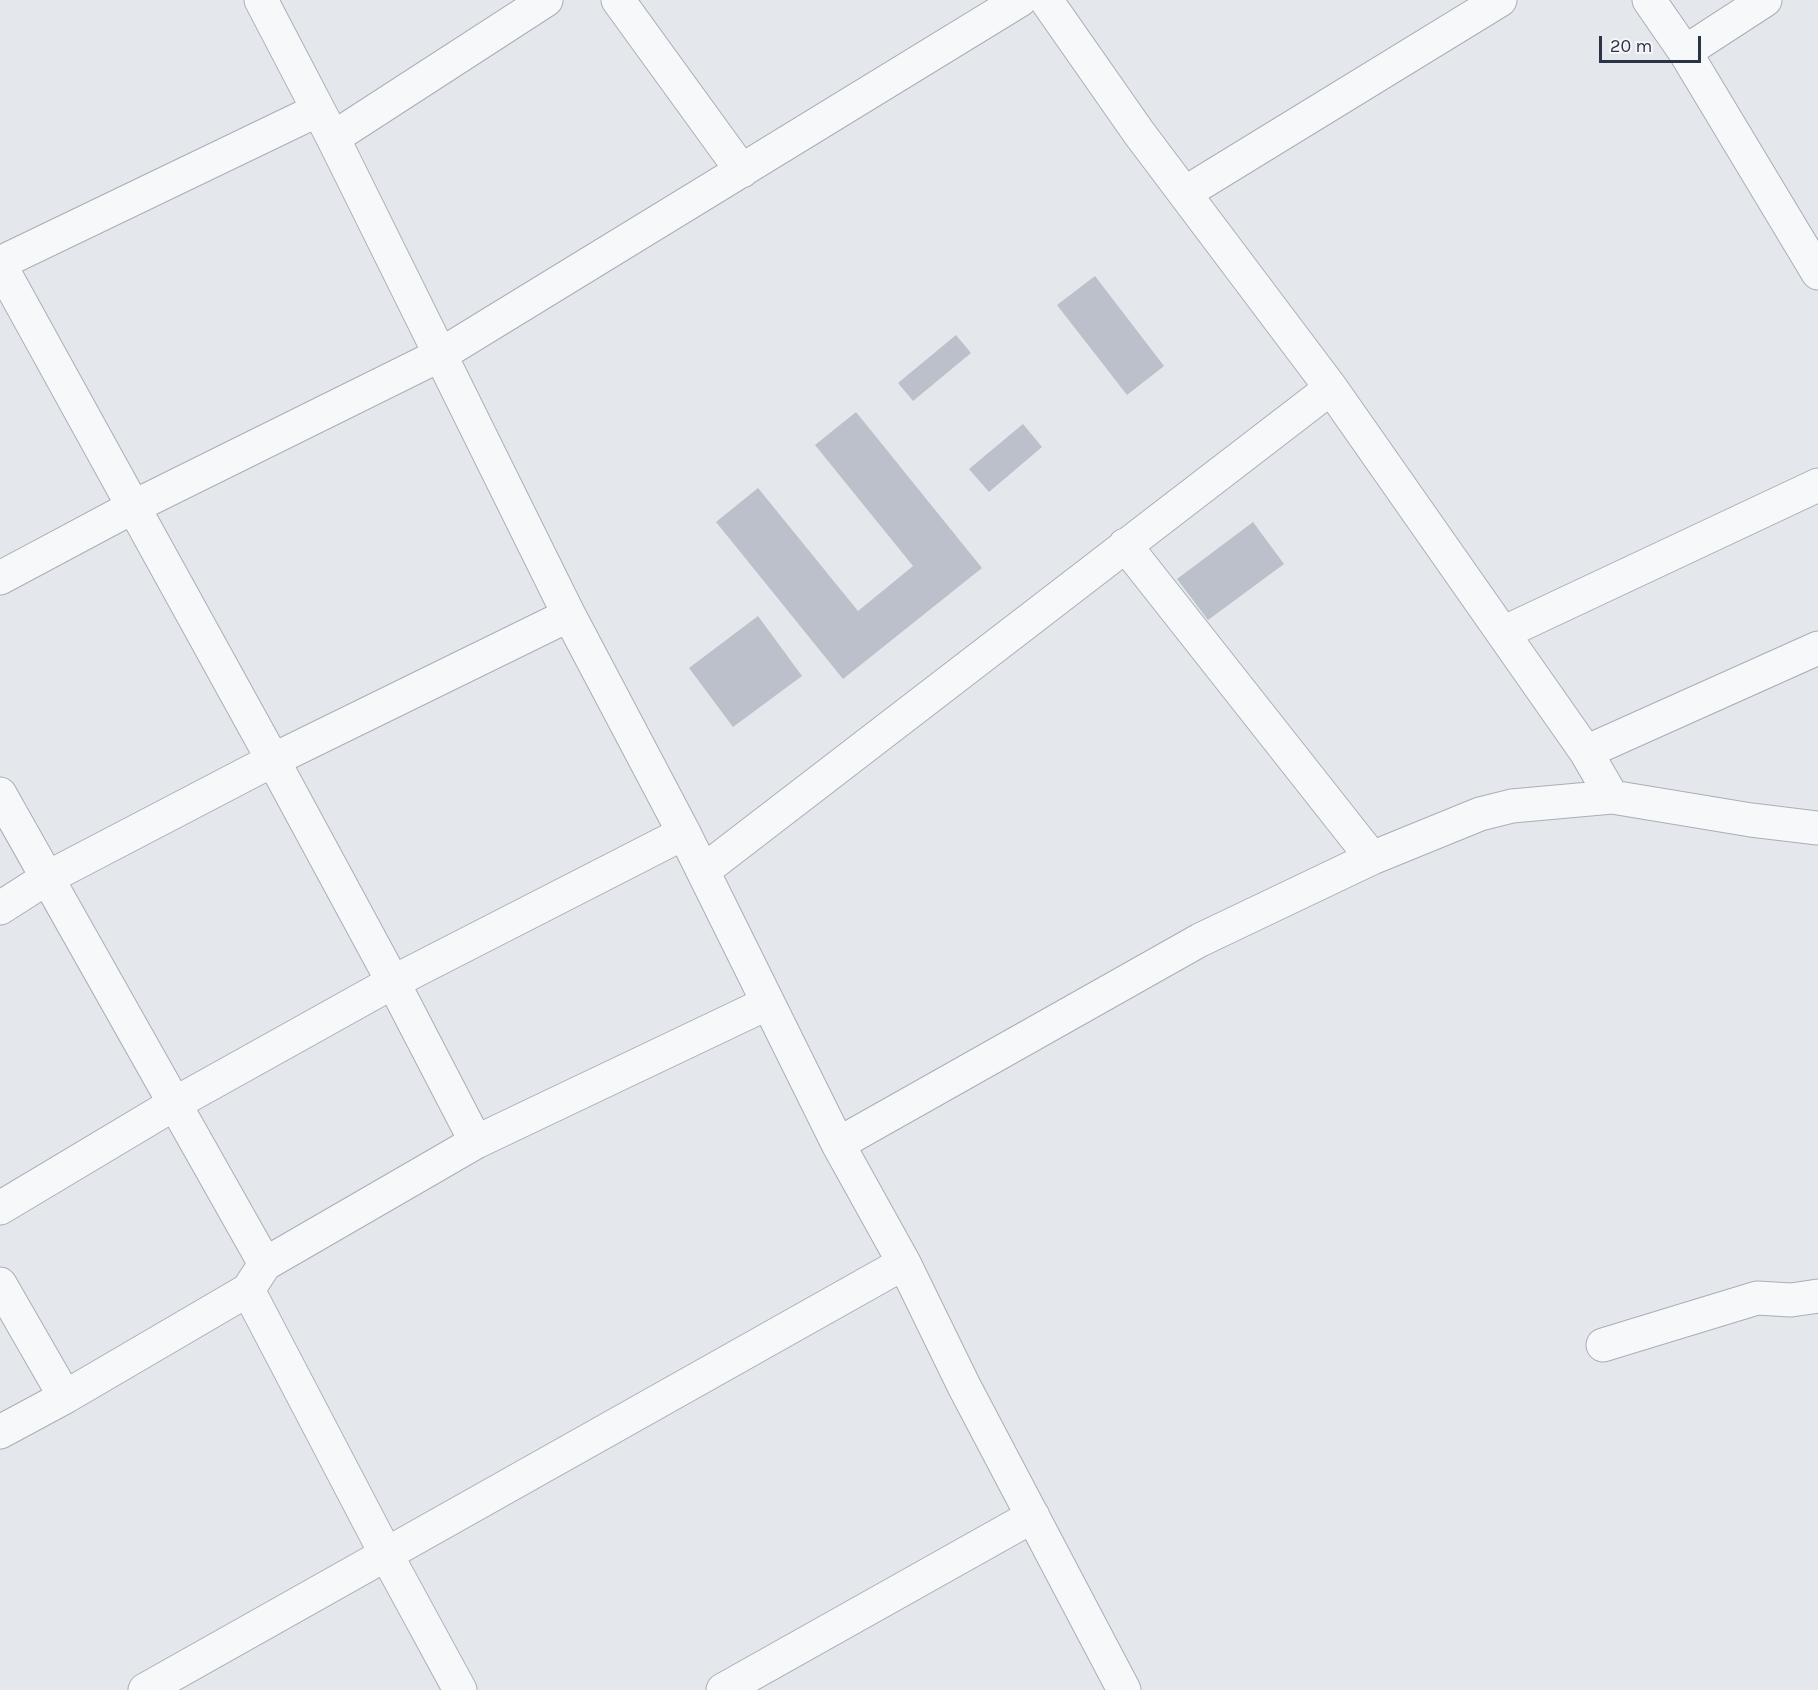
<!DOCTYPE html>
<style>
body{margin:0}
#map{position:relative;width:1818px;height:1690px;overflow:hidden;background:#e4e7ec;font-family:Karla,sans-serif}
canvas{display:block}
.scale{position:absolute;left:1599px;top:36px;width:102px;height:27px;box-sizing:border-box;border:3px solid #2b3445;border-top:0;padding-left:8px;font-size:18px;line-height:21px;white-space:nowrap;color:#2b3445;-webkit-text-stroke:4px #f4f6f9;paint-order:stroke}
</style>
<div id="map">
<canvas width="1818" height="1690"></canvas>
<div class="scale">20 m</div>
</div>
<script>
const ctx = document.querySelector('canvas').getContext('2d');
ctx.lineJoin = 'round';
function fill(path, color) { ctx.fillStyle = color; ctx.fill(path, 'evenodd'); }
const toPath = rows => new Path2D(rows.map(r => 'M' + r).join(''));
function trace(path, color, width, dash) { ctx.strokeStyle = color; ctx.lineWidth = width; ctx.lineCap = dash ? 'butt' : 'round'; ctx.setLineDash(dash || []); ctx.stroke(path); }
const building = toPath([
 [1095,276,1164,366,1127,395,1057,305],
 [956,335,971,353,913,401,898,383],
 [856,412,982,568,843,679,716,522,758,488,858,611,913,566,815,445],
 [1023,424,1042,447,989,492,969,469],
 [1253,522,1284,564,1208,620,1177,579],
 [758,616,802,676,733,727,689,668]
]);
const minor = toPath([
 [261,0,333,138,569,615,684,833,838,1144,904,1263,964,1386,1124,1690],
 [618,0,742,171],
 [1046,0,1139,133,1331,388,1586,752,1612,797],
 [1649,0,1685,52,1818,273],
 [1685,52,1765,0],
 [333,138,546,0],
 [1185,193,1500,0],
 [0,263,318,110],
 [0,265,273,760,393,982,476,1142],
 [1125,545,1372,858],
 [0,578,133,507,440,355,1020,0],
 [1503,633,1818,485],
 [1586,752,1818,648],
 [0,794,265,1264],
 [703,871,1331,388],
 [0,908,47,878,273,760,569,615],
 [838,1144,1200,940,1372,858,1480,814,1512,806,1612,797,1751,820,1818,828],
 [0,1208,174,1104,393,982,684,833],
 [0,1284,65,1397,0,1432],
 [248,1290,386,1554,460,1690],
 [1603,1345,1757,1298,1791,1300,1818,1296],
 [65,1397,248,1290,265,1264,476,1142,768,1003],
 [145,1690,904,1263],
 [723,1690,1033,1516]
]);
fill(building, '#bbc0ca');
trace(minor, '#a9aeb7', 35);
trace(minor, '#f7f8fa', 33);
</script>
